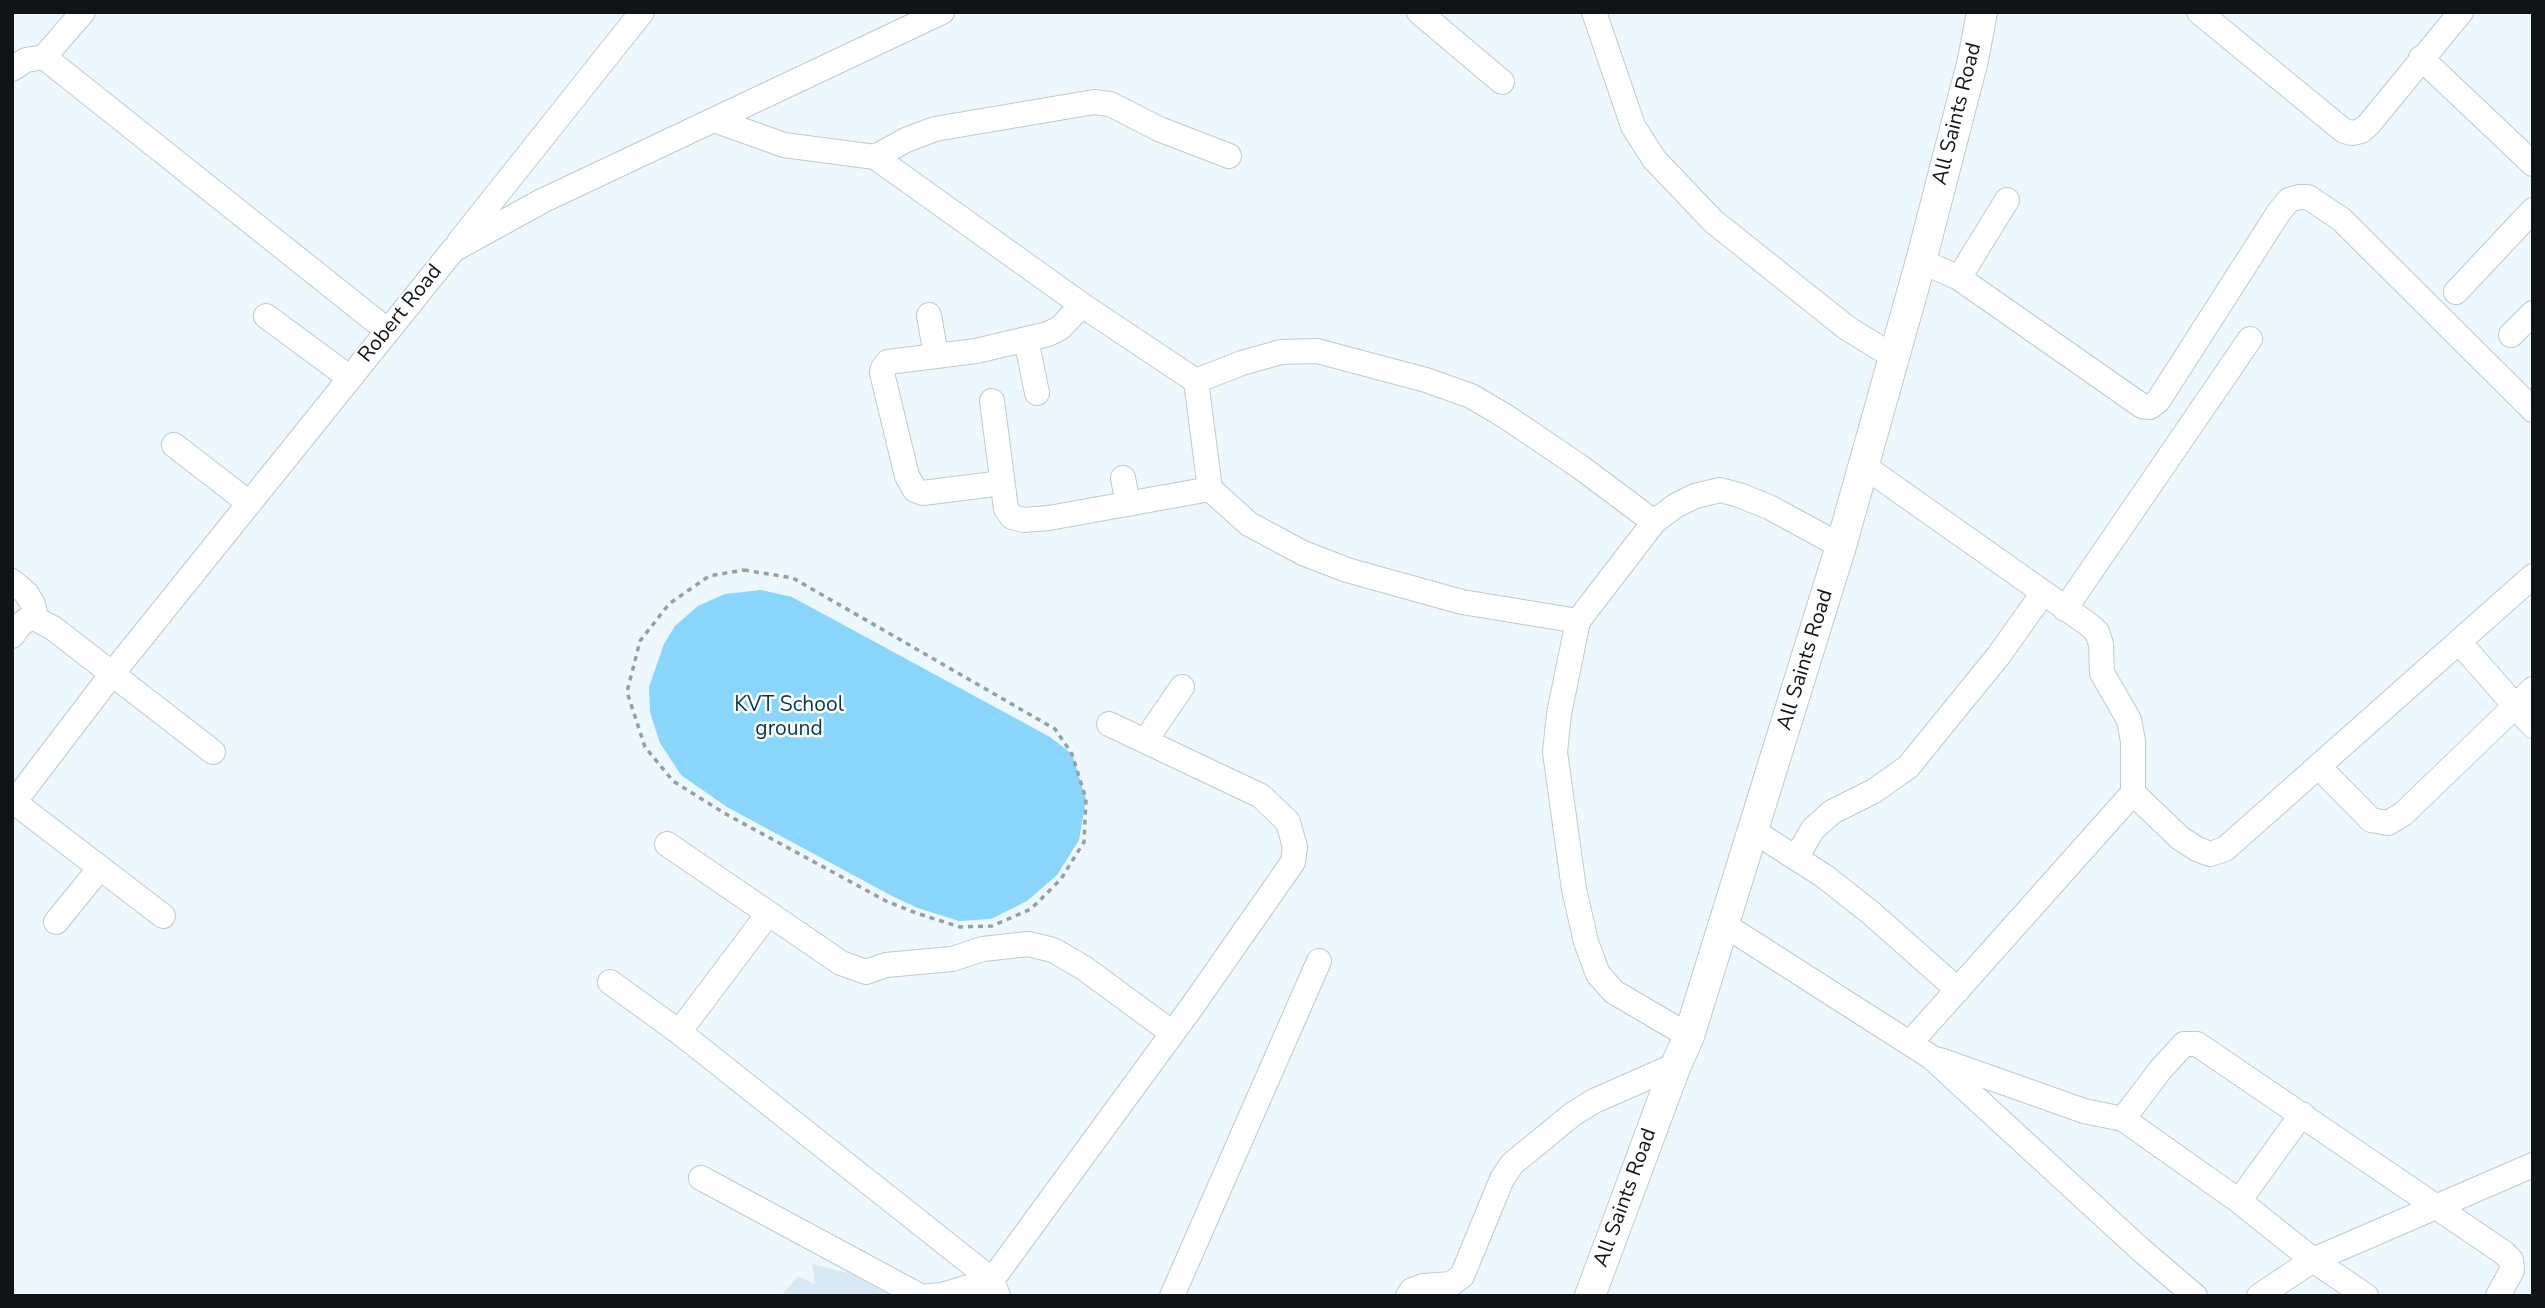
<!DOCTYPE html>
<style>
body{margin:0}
#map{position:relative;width:2545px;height:1308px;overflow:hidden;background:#ecf8fe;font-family:"Nunito Sans",sans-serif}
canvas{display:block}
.frame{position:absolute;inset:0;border:14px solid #101416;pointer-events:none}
</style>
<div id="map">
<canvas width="2545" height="1308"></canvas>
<div class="frame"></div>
</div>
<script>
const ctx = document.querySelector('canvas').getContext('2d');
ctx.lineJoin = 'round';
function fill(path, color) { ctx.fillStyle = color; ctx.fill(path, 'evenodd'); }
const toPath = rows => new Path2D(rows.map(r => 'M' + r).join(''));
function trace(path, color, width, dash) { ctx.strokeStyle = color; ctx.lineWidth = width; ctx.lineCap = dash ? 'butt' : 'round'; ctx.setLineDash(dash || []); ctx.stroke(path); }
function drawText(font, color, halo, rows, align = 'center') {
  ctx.font = font + ' "Nunito Sans",sans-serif'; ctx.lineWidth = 5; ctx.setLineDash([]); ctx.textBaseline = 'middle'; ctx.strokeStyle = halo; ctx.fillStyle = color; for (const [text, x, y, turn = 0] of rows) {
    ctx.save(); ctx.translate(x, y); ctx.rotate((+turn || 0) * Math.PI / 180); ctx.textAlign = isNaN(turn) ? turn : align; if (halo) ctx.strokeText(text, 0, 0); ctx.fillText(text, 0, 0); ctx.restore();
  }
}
const built = toPath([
 [812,1264,852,1274,891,1296,781,1296,798,1276,815,1284]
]);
const green = toPath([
 [761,590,792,597,1050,737,1072,754,1086,799,1079,840,1057,875,1027,901,991,919,959,921,918,908,894,897,727,807,681,775,660,743,650,712,649,687,664,644,675,626,698,606,725,594]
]);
const path = toPath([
 [744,570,793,578,1055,729,1072,754,1086,799,1084,842,1061,879,1031,909,992,926,960,927,916,913,886,901,724,813,673,781,645,747,627,692,640,641,669,604,709,576,744,570]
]);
const minor = toPath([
 [1419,12,1502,82],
 [1594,12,1633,126,1654,159,1713,221,1847,328,1894,357],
 [2199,12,2344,131,2352,133,2361,131,2369,124,2461,12],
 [44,57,83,12],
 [2421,58,2533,164],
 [12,69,26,60,44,57,388,331],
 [714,120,784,145,875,157,1082,305,1196,381,1242,363,1281,352,1317,351,1426,380,1471,396,1505,416,1579,466,1654,522],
 [875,157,906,140,935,129,1094,102,1110,104,1159,129,1229,156],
 [459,242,642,12],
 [1921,261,1959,278,2142,406,2150,407,2158,401,2279,212,2289,200,2299,197,2308,197,2341,219,2533,410],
 [1959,278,2007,200],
 [2456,292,2533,210],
 [929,315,936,356],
 [266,316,350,378],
 [2511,335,2533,313],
 [1026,339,1037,393],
 [1196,381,1210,489,1249,524,1303,553,1347,570,1462,602,1578,621],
 [992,401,1006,509,1012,517,1024,520,1049,518,1210,489],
 [174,445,249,503],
 [1864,466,2088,624,2097,632,2101,644,2102,673,2129,720,2133,741,2133,793,1911,1042],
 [1123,478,1128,504],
 [1002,483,923,493,915,490,907,476,882,373,883,368,888,362,976,351,1048,334,1060,328,1082,305],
 [12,581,26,593,33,604,36,619],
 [2065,609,2250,339],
 [12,636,19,626,29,618,36,619,53,628,213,752],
 [2459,642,2533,726],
 [1145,741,1182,687],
 [2319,767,2371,820,2388,823,2403,814,2533,689],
 [2133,793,2180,838,2197,849,2210,854,2225,849,2533,576],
 [14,802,163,916],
 [12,805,112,674,453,250,542,201,942,12],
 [1752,830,1824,876,1871,913,1958,990],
 [667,844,841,963,866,972,886,965,952,959,983,949,1028,944,1053,950,1084,968,1171,1032],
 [1796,858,1813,829,1832,812,1874,791,1908,767,1999,655,2043,593],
 [56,922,100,868],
 [1723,924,1931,1057,2140,1249,2195,1296],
 [610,982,679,1032,992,1280],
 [679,1032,768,914],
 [1689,1036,1614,992,1598,974,1586,942,1574,889,1555,752,1559,714,1578,621,1654,522,1675,506,1695,496,1720,490,1739,495,1769,507,1841,546],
 [1940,1060,2084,1111,2123,1119,2239,1201,2313,1260,2366,1296],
 [2123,1119,2161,1069,2184,1044,2197,1044,2504,1253,2511,1260,2512,1270,2498,1296],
 [701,1178,920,1296],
 [2239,1201,2302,1114],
 [928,1296,942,1295,992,1280],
 [998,1296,992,1280,1191,1008,1293,862,1295,847,1288,822,1261,796,1109,724],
 [1172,1296,1319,961],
 [1408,1296,1412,1290,1423,1286,1451,1284,1462,1276,1502,1179,1512,1164,1573,1114,1594,1101,1676,1065],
 [2259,1296,2313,1260,2533,1165]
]);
const major = toPath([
 [1590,1296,1676,1065,1689,1036,1841,546,1921,261,1973,60,1982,12]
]);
const streetNames = [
 ["All Saints Road",1958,114,-76],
 ["Robert Road",401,314,-51],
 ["All Saints Road",1806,660,-73],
 ["All Saints Road",1626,1198,-70]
];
const parkNames = [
 ["KVT School",789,706],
 ["ground",789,730]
];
fill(built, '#d7e9f4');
fill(green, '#89d5fb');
trace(minor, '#becad0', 26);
trace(major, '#becad0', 32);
trace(path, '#969fa3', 3.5, [5, 5]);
trace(minor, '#fff', 24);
trace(major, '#fff', 30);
drawText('21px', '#101416', '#fff', streetNames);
drawText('21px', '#08384c', '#fff', parkNames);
</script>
